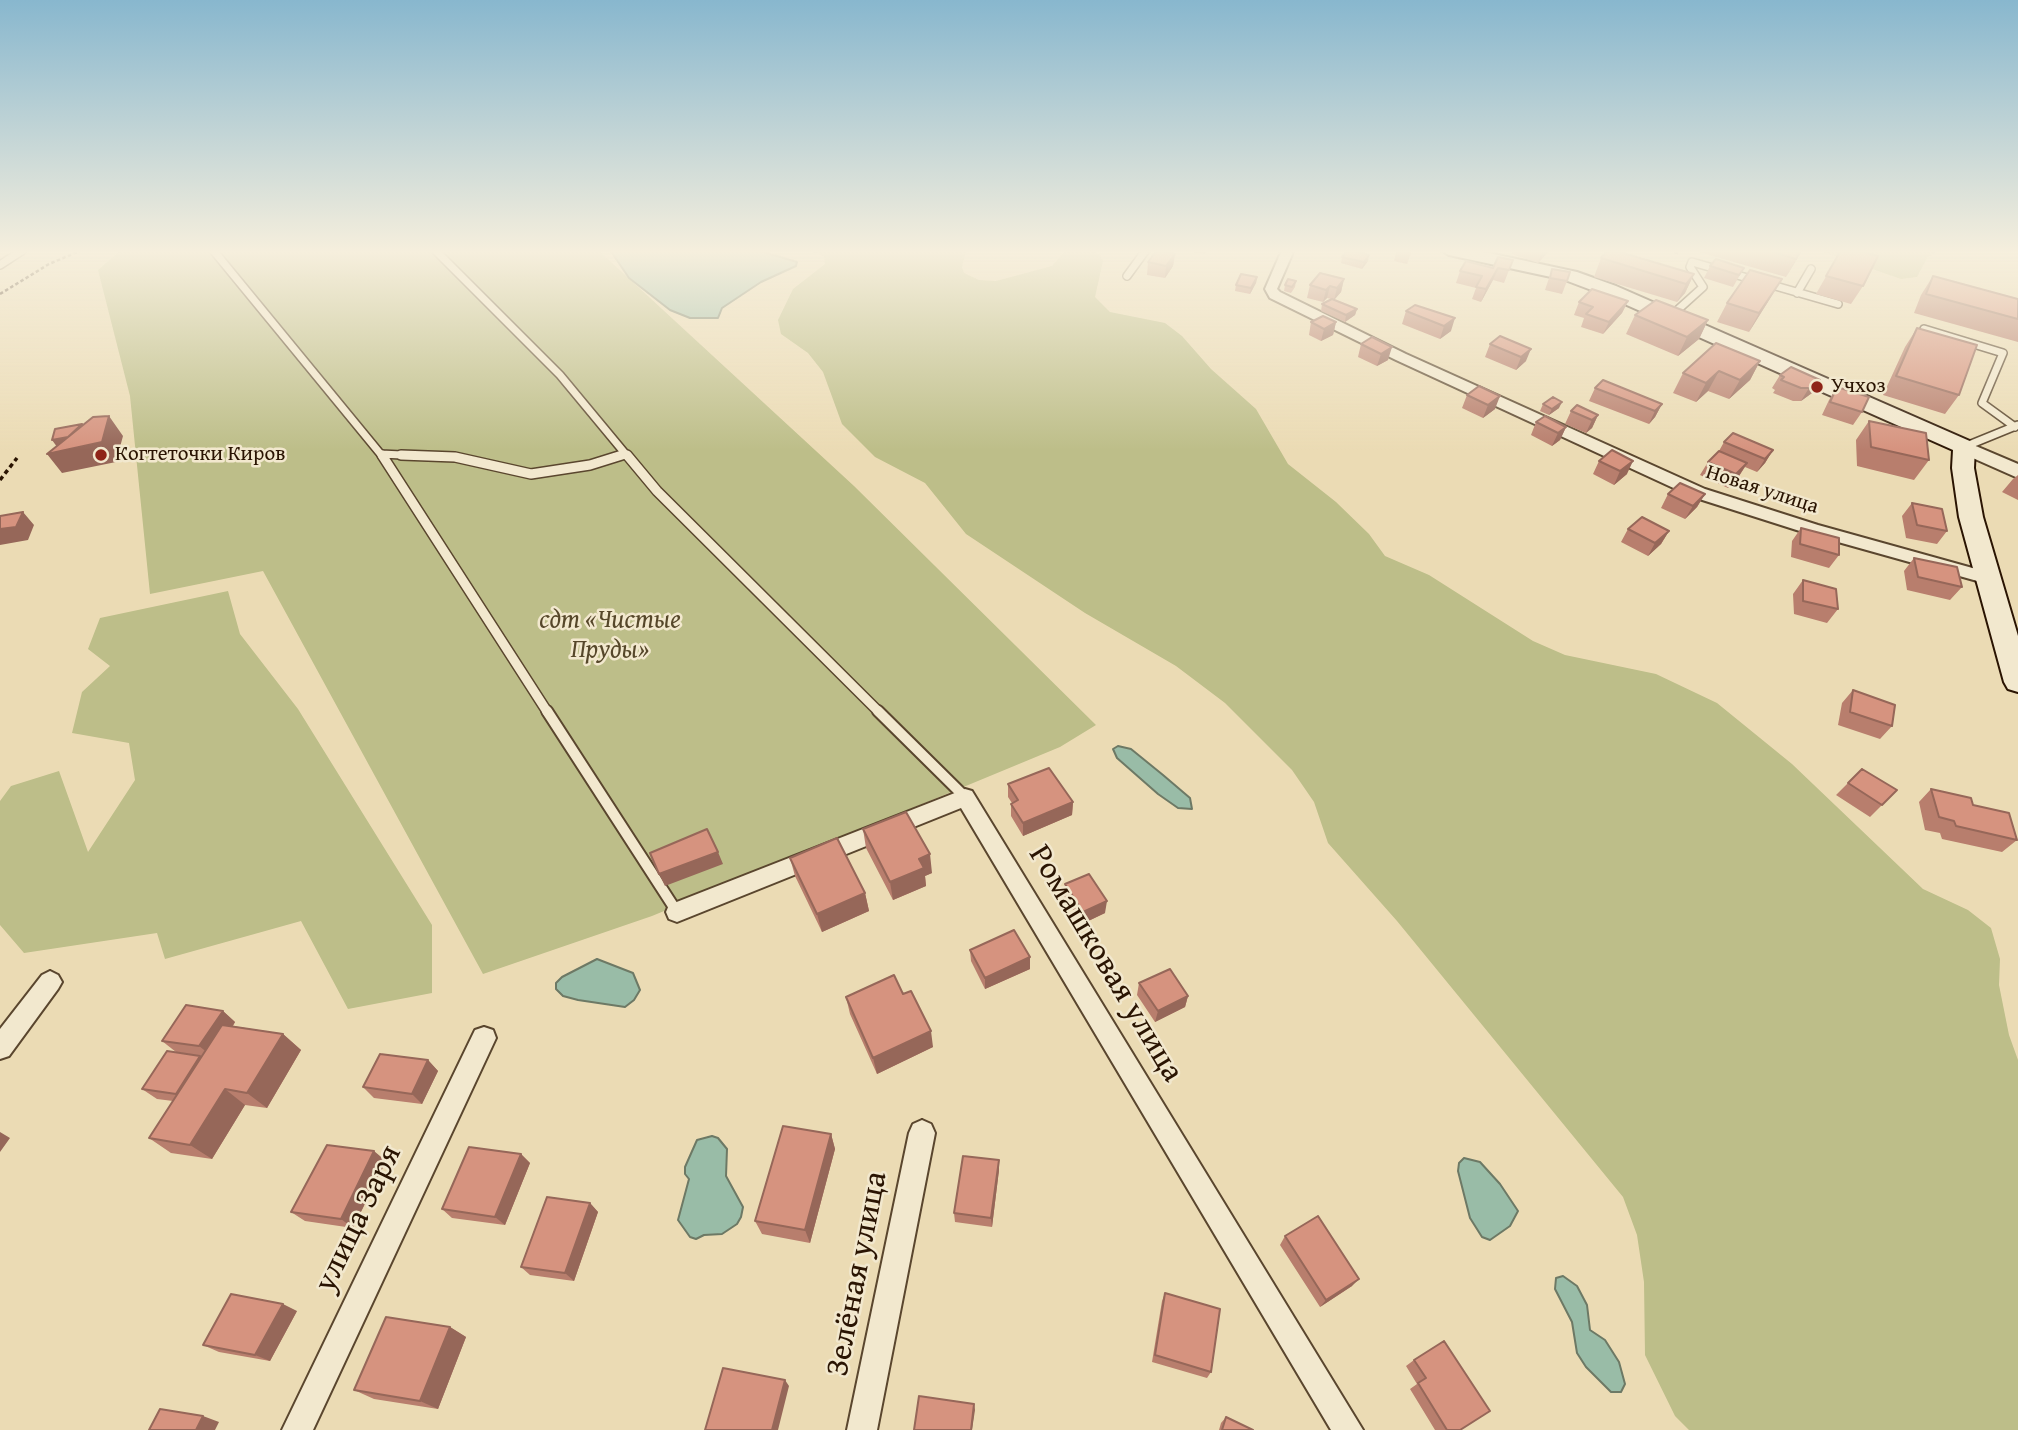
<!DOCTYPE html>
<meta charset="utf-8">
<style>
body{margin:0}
canvas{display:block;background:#ebdbb4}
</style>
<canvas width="2018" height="1430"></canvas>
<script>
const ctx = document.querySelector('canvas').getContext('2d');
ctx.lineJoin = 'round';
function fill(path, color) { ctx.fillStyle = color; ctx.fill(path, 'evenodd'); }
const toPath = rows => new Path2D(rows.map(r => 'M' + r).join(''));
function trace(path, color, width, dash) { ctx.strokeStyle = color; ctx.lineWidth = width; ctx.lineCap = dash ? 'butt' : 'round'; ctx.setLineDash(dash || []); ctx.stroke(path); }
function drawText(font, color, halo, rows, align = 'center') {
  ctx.font = font + ' "Gentium Book Plus",serif'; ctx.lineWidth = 5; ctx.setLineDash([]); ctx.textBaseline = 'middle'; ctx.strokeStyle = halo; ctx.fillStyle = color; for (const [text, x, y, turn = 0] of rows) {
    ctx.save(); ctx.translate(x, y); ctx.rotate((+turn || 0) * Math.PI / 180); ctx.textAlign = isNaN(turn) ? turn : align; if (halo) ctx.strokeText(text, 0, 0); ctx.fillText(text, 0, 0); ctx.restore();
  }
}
const green = toPath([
 [121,250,598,250,854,486,1096,725,1060,747,652,916,483,974,263,571,150,594,130,396,98,270],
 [807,250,966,250,962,267,964,273,979,280,996,281,1052,266,1066,250,1089,250,1099,254,1103,261,1095,297,1110,312,1165,323,1182,336,1211,369,1256,409,1288,464,1336,502,1369,534,1385,556,1429,575,1533,641,1565,655,1656,674,1717,703,1792,764,1923,889,1968,910,1991,928,2000,959,1999,985,2009,1035,2018,1060,2018,1430,1689,1430,1675,1416,1645,1355,1644,1282,1637,1235,1623,1197,1397,921,1328,843,1314,802,1292,770,1225,703,1176,666,1085,613,966,534,925,483,875,457,842,424,823,372,808,353,781,334,778,320,793,289,825,264,824,256],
 [1818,250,1938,250,1927,258,1917,277,1901,279],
 [228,591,240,634,298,709,432,925,432,993,348,1009,301,921,165,959,157,933,24,953,0,925,0,801,11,786,59,771,88,852,135,780,129,743,72,733,82,692,110,666,88,649,100,618]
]);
const water = toPath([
 [610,250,757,250,797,262,796,266,761,282,722,308,718,318,690,318,670,310,629,278,610,250],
 [1118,746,1131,749,1163,775,1190,798,1192,809,1178,808,1158,794,1117,758,1113,749,1118,746],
 [597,959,633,973,640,990,634,1000,625,1007,578,1000,563,996,556,989,556,983,562,977,597,959],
 [712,1136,718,1138,727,1149,726,1176,743,1207,741,1217,737,1224,722,1234,704,1235,696,1239,690,1237,678,1220,689,1179,685,1174,685,1167,697,1140,712,1136],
 [1464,1158,1480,1162,1500,1184,1518,1211,1510,1226,1490,1240,1482,1237,1470,1218,1458,1171,1459,1163,1464,1158],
 [1563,1276,1577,1286,1587,1305,1590,1330,1605,1340,1619,1362,1625,1384,1621,1392,1611,1392,1586,1367,1577,1353,1572,1322,1555,1289,1556,1278,1563,1276]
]);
const pathFar1 = toPath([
 [1669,250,1680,254],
 [0,294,49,264,82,250]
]);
const path = toPath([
 [0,480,17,458]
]);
const serviceFar2 = toPath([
 [213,250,383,457],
 [435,250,560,375,628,457],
 [0,265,23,250],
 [1127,276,1146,250],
 [1797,293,1811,269],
 [1672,315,1703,287,1690,267,1692,262,1838,304],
 [1924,329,2003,353,1982,403,2015,427],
 [1964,447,2018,425],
 [381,454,444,457],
 [616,457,624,454]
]);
const serviceFar1 = toPath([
 [382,455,548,713],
 [401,455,455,457,531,474,590,465,622,455],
 [627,455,657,491,880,713]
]);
const service = toPath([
 [547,711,677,912],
 [878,711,965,797]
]);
const minor = toPath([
 [1282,250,1294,250,1277,289,1280,292,1406,354,1705,489,1818,525,1994,574,1997,578,1988,584,1806,533,1693,497,1396,360,1270,298,1265,289,1282,250],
 [965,789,972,791,1363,1430,1331,1430,961,808,677,922,669,919,666,912,669,905,965,789],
 [50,971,58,975,62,982,58,989,9,1056,0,1059,0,1029,42,975,50,971],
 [484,1027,493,1030,496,1038,313,1430,282,1430,475,1030,484,1027],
 [922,1120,931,1124,935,1133,877,1430,847,1430,909,1133,913,1124,922,1120]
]);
const tertiary = toPath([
 [1964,441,2018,464,2018,478,1957,451,1954,447,1957,443,1964,441]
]);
const secondary = toPath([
 [1440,250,1475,250,1577,272,1616,286,1972,442,1975,447,1974,468,1983,517,2018,636,2018,692,2008,689,2004,682,1959,517,1952,468,1953,450,1602,294,1565,280,1449,255,1440,250]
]);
const wall = toPath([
 [1181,250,1206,250,1205,254],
 [1397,250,1412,250,1407,264,1394,261],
 [1513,250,1550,250,1538,263,1512,254],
 [1700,250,1802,250,1786,277,1699,252],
 [1841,250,1863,286,1851,304,1816,294],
 [1175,254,1173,266,1165,278,1147,275,1148,262],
 [1342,257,1368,261,1362,269,1341,263],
 [1601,258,1694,274,1685,293,1677,302,1594,277],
 [1513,260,1504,283,1493,280,1481,302,1472,299,1476,288,1456,283,1460,271,1493,268],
 [1710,266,1744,268,1733,287,1704,278],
 [1552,269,1567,281,1562,294,1545,290],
 [1933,276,2018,299,2018,342,1914,313,1921,295],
 [1257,277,1256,283,1250,294,1235,291,1236,285],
 [1344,279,1341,292,1334,300,1357,309,1355,315,1345,322,1321,311,1322,304,1331,299,1327,298,1323,302,1307,298,1310,285],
 [1296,281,1295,287,1291,293,1284,291,1285,285],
 [1771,297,1749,332,1717,322,1727,303],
 [1628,301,1622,313,1603,334,1581,327,1584,318,1574,315,1579,302],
 [1415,305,1451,331,1440,339,1402,324,1406,311],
 [1635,315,1708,320,1699,339,1678,356,1626,334],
 [1311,322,1336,322,1333,335,1321,341,1309,335],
 [1917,328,1959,395,1945,414,1883,395,1905,347],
 [1500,336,1526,361,1516,370,1485,357,1490,344],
 [1372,337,1388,360,1377,366,1358,357,1361,344],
 [1760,361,1750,380,1729,399,1708,391,1696,402,1673,393,1683,373],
 [1791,367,1812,393,1801,401,1793,401,1773,393,1775,390,1772,388,1780,375],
 [1837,387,1862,412,1853,425,1822,415,1829,400],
 [1595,388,1662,404,1655,417,1649,424,1589,401],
 [1467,395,1495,409,1483,418,1462,408],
 [1543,404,1559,408,1549,415,1540,411],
 [1571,411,1598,415,1592,428,1586,433,1565,424],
 [1869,421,1929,460,1914,480,1857,466,1856,440],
 [1536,422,1566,427,1560,440,1552,446,1531,435],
 [1724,442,1773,450,1765,463,1757,472,1745,467,1739,476,1728,488,1700,475,1708,462,1719,451],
 [1599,461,1627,474,1614,485,1593,474],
 [2018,475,2018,500,2002,492,2013,479],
 [1668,494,1705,494,1697,507,1685,519,1661,508],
 [1912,503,1947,531,1937,544,1906,538,1902,516],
 [1801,528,1839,555,1829,568,1791,557,1792,541],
 [1628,529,1669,531,1661,544,1648,556,1621,542],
 [1914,558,1962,587,1950,600,1907,590,1904,571],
 [1803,580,1838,609,1827,623,1794,614,1793,594],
 [1853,690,1892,726,1880,739,1838,725,1842,703],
 [1848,783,1897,790,1870,817,1836,795],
 [1008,784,1073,802,1072,815,1023,836,1011,816,1011,804,1012,803,1008,797],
 [1931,789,1973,805,2017,840,2002,852,1942,839,1940,833,1925,830,1919,802],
 [863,829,932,873,925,876,926,886,893,900,866,848],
 [790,858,865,893,869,911,822,932,795,876],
 [1065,884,1105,913,1082,924,1064,896],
 [970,950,1030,969,985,989,971,961],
 [1139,983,1188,996,1185,1007,1155,1022,1137,995],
 [903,994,933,1047,877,1074,850,1014,846,997],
 [223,1011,235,1022,233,1026,283,1034,301,1050,267,1108,245,1105,212,1159,171,1153,149,1138,173,1101,157,1099,142,1089,202,1056,176,1052,162,1041],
 [428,1060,438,1071,422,1104,374,1098,363,1087],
 [831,1134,835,1149,810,1243,762,1234,755,1221],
 [521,1154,530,1163,505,1225,452,1218,442,1209],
 [386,1161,353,1228,305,1221,291,1212],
 [999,1170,992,1227,955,1222,954,1213],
 [590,1203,598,1212,574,1281,530,1275,521,1267],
 [1285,1236,1352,1286,1320,1307,1280,1245],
 [1165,1293,1211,1372,1207,1378,1152,1362,1162,1301],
 [297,1311,270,1361,219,1352,203,1345],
 [450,1327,466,1337,438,1409,374,1399,354,1390],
 [1414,1360,1460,1430,1435,1430,1410,1389,1417,1384,1406,1366],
 [1226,1417,1253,1430,1219,1430,1221,1423]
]);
const shadedWall = toPath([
 [1542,250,1550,250,1538,263],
 [1802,250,1794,264,1786,277,1796,259],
 [1175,254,1173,266,1165,278,1166,266],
 [1369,255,1368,261,1362,269,1364,262],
 [1498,268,1493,280,1481,302,1486,289],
 [1694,274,1685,293,1677,302,1686,284],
 [1257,277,1256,283,1250,294,1251,288],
 [1344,279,1341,292,1334,300,1337,288],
 [1782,279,1771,297,1749,332,1759,313],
 [1330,286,1327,298,1323,302,1326,290],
 [1628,301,1622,313,1603,334,1609,322],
 [1357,309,1355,315,1345,322,1346,315],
 [1455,318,1451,331,1440,339,1444,326],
 [1708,320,1699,339,1678,356,1687,337],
 [1336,322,1333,335,1321,341,1324,329],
 [1392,347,1388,360,1377,366,1381,354],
 [1531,349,1526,361,1516,370,1521,357],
 [1760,361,1750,380,1729,399,1740,380],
 [1719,371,1708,391,1696,402,1706,383],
 [1820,380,1812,393,1801,401,1809,388],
 [1500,396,1495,409,1483,418,1488,405],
 [1562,402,1559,408,1549,415,1552,409],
 [1662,404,1655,417,1649,424,1655,411],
 [1598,415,1592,428,1586,433,1592,420],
 [109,416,123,436,116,462,62,473,47,454,60,451,52,440,80,435,92,437],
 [1566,427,1560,440,1552,446,1558,433],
 [1773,450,1765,463,1757,472,1765,459],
 [1633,461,1627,474,1614,485,1620,471],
 [1747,463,1739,476,1728,488,1736,474],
 [1705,494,1697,507,1685,519,1693,506],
 [23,512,34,525,28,540,0,545,0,529],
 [1669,531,1661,544,1648,556,1655,543],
 [1073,802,1072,815,1023,836,1023,823],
 [718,852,723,864,665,886,659,874],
 [930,854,932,873,925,876,926,886,893,900,890,882,919,859],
 [865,893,869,911,822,932,817,914],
 [1107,901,1105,913,1082,924,1083,912],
 [1030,957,1030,969,985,989,985,978],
 [1188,996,1185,1007,1155,1022,1158,1011],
 [223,1011,235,1022,213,1057,199,1046],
 [931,1031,933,1047,877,1074,873,1058],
 [283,1034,301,1050,267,1108,247,1093],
 [200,1056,214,1066,190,1104,176,1094],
 [428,1060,438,1071,422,1104,412,1094],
 [225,1089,245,1105,212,1159,190,1145],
 [0,1132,10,1138,0,1152],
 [831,1134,835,1149,810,1243,805,1230],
 [374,1151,386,1161,353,1228,341,1219],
 [521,1154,530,1163,505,1225,495,1217],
 [999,1160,999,1170,992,1227,991,1218],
 [590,1203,598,1212,574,1281,565,1273],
 [1359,1279,1352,1286,1320,1307,1326,1300],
 [283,1304,297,1311,270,1361,255,1355],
 [450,1327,466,1337,438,1409,420,1401],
 [785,1380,789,1386,778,1430,772,1430],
 [974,1404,975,1410,972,1430,971,1430],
 [203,1416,219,1422,215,1430,196,1430]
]);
const building = toPath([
 [1157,250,1158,250,1175,254,1166,266,1148,262,1157,250],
 [1348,250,1351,250,1369,255,1364,262,1342,257,1348,250],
 [1608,250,1613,250,1694,274,1686,284,1601,258,1608,250],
 [1766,250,1801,250,1796,259,1766,250],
 [1841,250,1856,250,1878,256,1863,286,1826,276,1841,250],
 [1498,257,1513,260,1509,270,1498,268,1486,289,1476,287,1482,276,1460,271,1466,261,1493,268,1498,257],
 [1716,259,1744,268,1739,275,1710,266,1716,259],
 [1552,269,1570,272,1567,281,1550,278,1552,269],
 [1750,270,1782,279,1759,313,1727,303,1750,270],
 [1320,273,1344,279,1337,288,1330,286,1326,290,1310,285,1320,273],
 [1241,274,1257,277,1251,288,1236,285,1241,274],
 [1933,276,2018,299,2018,319,1926,294,1933,276],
 [1288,279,1296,281,1292,287,1285,285,1288,279],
 [1592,289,1628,301,1609,322,1586,314,1593,307,1579,302,1592,289],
 [1332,299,1357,309,1346,315,1322,304,1332,299],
 [1656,300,1708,320,1687,337,1635,315,1656,300],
 [1415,305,1455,318,1444,326,1406,311,1415,305],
 [1323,316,1336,322,1324,329,1311,322,1323,316],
 [1917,328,1977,345,1959,395,1896,376,1917,328],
 [1500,336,1531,349,1521,357,1490,344,1500,336],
 [1372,337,1392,347,1381,354,1361,344,1372,337],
 [1716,343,1760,361,1740,380,1719,371,1706,383,1683,373,1716,343],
 [1791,367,1820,380,1809,388,1801,388,1781,380,1784,377,1780,375,1791,367],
 [1603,380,1662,404,1655,411,1595,388,1603,380],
 [1479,386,1500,396,1488,405,1467,395,1479,386],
 [1837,387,1869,397,1862,412,1830,402,1837,387],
 [1553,397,1562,402,1552,409,1543,404,1553,397],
 [1577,405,1598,415,1592,420,1571,411,1577,405],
 [109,416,102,442,47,454,93,417,109,416],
 [1545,416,1566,427,1558,433,1536,422,1545,416],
 [1869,421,1926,433,1929,460,1871,447,1869,421],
 [82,424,68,437,52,440,55,429,82,424],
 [1733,433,1773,450,1765,459,1724,442,1733,433],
 [1612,450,1633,461,1620,471,1599,461,1612,450],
 [1719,451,1747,463,1736,474,1708,462,1719,451],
 [1680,483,1705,494,1693,506,1668,494,1680,483],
 [1912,503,1942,509,1947,531,1917,525,1912,503],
 [23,512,16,527,0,529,0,516,23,512],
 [1642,517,1669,531,1655,543,1628,529,1642,517],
 [1801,528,1839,538,1839,555,1800,544,1801,528],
 [1914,558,1957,567,1962,587,1918,577,1914,558],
 [1803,580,1836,589,1838,609,1803,601,1803,580],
 [1853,690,1895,705,1892,726,1850,712,1853,690],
 [1049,768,1073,802,1023,823,1011,804,1018,800,1008,784,1049,768],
 [1862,769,1897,790,1882,805,1848,783,1862,769],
 [1931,789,1971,798,1973,805,2009,813,2017,840,1956,826,1954,821,1939,817,1931,789],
 [906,812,930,854,919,859,924,868,890,882,863,829,906,812],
 [707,829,718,852,659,874,650,853,707,829],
 [837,838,865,893,817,914,790,858,837,838],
 [1089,874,1107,901,1083,912,1065,884,1089,874],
 [1014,930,1030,957,985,978,970,950,1014,930],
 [1170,969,1188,996,1158,1011,1139,983,1170,969],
 [894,975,903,994,911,991,931,1031,873,1058,846,997,894,975],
 [186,1005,223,1011,199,1046,162,1041,186,1005],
 [222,1025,283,1034,247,1093,225,1089,190,1145,149,1138,222,1025],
 [167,1051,200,1056,176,1094,142,1089,167,1051],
 [380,1054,428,1060,412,1094,363,1087,380,1054],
 [783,1126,831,1134,805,1230,755,1221,783,1126],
 [327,1145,374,1151,341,1219,291,1212,327,1145],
 [469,1147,521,1154,495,1217,442,1209,469,1147],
 [963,1156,999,1160,991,1218,954,1213,963,1156],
 [547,1197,590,1203,565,1273,521,1267,547,1197],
 [1318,1216,1359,1279,1326,1300,1285,1236,1318,1216],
 [1165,1293,1220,1309,1211,1372,1155,1355,1165,1293],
 [231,1294,283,1304,255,1355,203,1345,231,1294],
 [386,1317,450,1327,420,1401,354,1390,386,1317],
 [1444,1341,1490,1411,1460,1430,1447,1430,1418,1383,1426,1378,1414,1360,1444,1341],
 [723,1368,785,1380,772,1430,705,1430,723,1368],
 [919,1396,974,1404,971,1430,914,1430,919,1396],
 [160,1409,203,1416,196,1430,149,1430,160,1409],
 [1226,1417,1253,1430,1222,1430,1226,1417]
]);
const markers = [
 [1817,387,7,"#8f2418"],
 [101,455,7,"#8f2418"]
];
const farPoinames = [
 ["Учхоз",1831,387],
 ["Когтеточки Киров",115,455]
];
const farStreetnames = [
 ["Новая улица",1762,490,18]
];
const parkNames = [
 ["сдт «Чистые",610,620],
 ["Пруды»",610,650]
];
const nearStreetnames = [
 ["Ромашковая улица",1105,964,59],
 ["улица Заря",359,1219,-64],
 ["Зелёная улица",858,1274,-79]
];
fill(green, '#bdbe89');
fill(water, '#99bca7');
trace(water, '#6d7965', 2);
trace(serviceFar2, '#5a462e', 10);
trace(serviceFar1, '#5a462e', 12);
trace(service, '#5a462e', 14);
trace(minor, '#5a462e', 4);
trace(tertiary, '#5a462e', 4);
trace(secondary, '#2a1402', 4);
trace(pathFar1, '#2a1402', 2.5, [3.5, 2.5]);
trace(path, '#2a1402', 3.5, [4.5, 3.5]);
trace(serviceFar2, '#f2e8ce', 7);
trace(serviceFar1, '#f2e8ce', 9);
trace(service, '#f2e8ce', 10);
fill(minor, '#f2e8ce');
fill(tertiary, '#f2e8ce');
fill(secondary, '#f2e8ce');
fill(wall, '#b87e6d');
fill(shadedWall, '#966759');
fill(building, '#d6937f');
trace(building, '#966759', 2);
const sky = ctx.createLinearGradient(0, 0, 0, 450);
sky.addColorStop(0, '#88b7ce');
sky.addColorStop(0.56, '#f6efdd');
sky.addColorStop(1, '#f6efdd00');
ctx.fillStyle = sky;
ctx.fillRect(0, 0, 2018, 450);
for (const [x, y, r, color] of markers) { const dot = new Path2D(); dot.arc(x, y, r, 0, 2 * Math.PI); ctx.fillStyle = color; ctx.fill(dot); trace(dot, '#f2e8ce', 2.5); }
drawText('21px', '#2a1402', '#f2e8ce', farPoinames, 'left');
drawText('21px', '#2a1402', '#f2e8ce', farStreetnames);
drawText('italic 26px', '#56472a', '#f2e8ce', parkNames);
drawText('32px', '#2a1402', '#f2e8ce', nearStreetnames);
</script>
